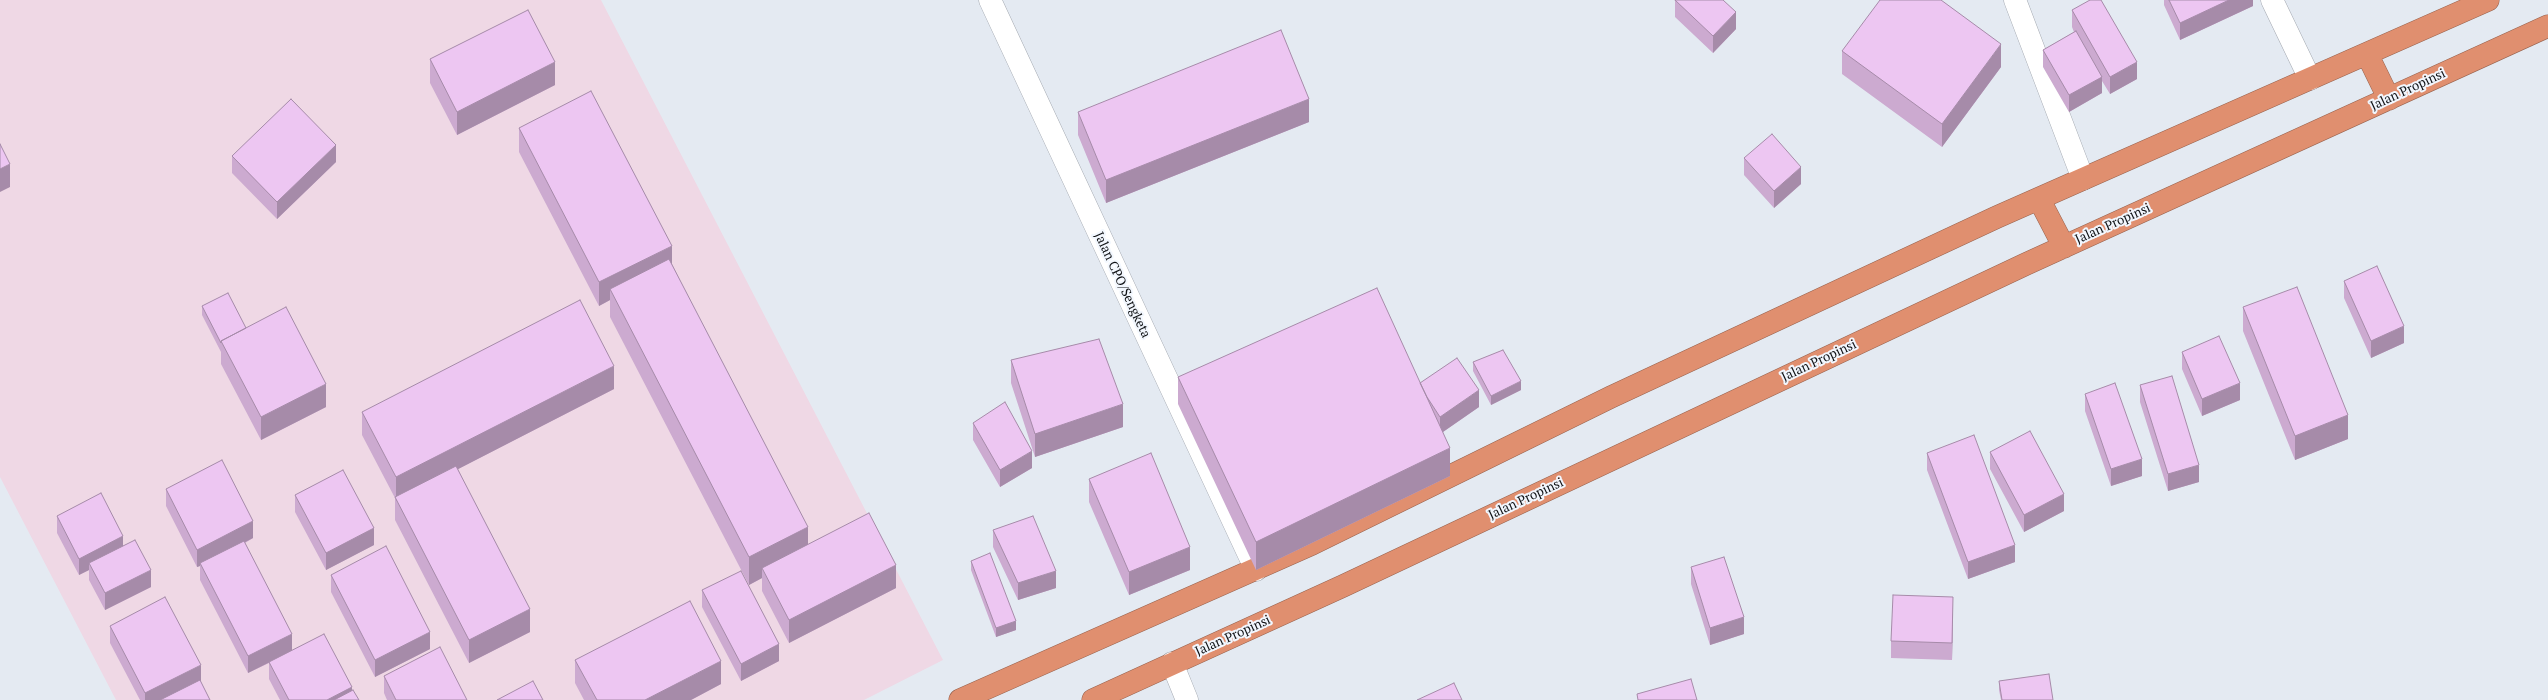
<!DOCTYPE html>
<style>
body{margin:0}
canvas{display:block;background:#e4eaf2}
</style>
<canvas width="2548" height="700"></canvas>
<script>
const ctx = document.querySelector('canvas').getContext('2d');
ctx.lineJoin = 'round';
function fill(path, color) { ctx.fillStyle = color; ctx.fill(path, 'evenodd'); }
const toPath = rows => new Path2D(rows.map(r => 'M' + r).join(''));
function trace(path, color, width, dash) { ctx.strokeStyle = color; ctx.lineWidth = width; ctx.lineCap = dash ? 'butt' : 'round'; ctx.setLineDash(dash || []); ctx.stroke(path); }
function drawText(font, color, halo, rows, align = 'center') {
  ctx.font = font + ' "PT Serif",serif'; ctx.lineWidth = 4; ctx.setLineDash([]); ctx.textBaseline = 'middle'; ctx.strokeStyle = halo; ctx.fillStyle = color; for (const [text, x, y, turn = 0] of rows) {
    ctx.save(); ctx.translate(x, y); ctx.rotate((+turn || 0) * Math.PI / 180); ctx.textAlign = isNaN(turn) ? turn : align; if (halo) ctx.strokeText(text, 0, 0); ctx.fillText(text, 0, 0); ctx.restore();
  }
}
const education = toPath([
 [0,0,601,0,943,660,864,700,116,700,0,477]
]);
const minor = toPath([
 [990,0,1256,570],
 [2015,0,2083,179],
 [2272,0,2310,79],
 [1172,663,1187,700]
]);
const highway = toPath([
 [2367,54,2389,99],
 [2039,199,2064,247],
 [960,700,1312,544,1611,397,1997,217,2488,0],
 [1093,700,1343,586,2026,264,2548,26]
]);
const wall = toPath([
 [1675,0,1736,29,1713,53,1675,17],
 [2164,0,2253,0,2253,6,2180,40,2164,5],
 [2072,10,2137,79,2110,94,2102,81,2102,93,2069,112,2043,67,2043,50,2074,32,2072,27],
 [1842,51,2001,67,1942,147,1842,74],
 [430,59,555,85,457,135,430,83],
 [1078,112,1309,122,1106,203,1078,135],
 [519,128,672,264,808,544,896,588,789,643,762,591,762,578,749,585,610,317,610,300,599,306,519,152],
 [232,156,336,162,277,219,232,173],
 [1744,158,1801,184,1774,208,1744,175],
 [2344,281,2404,343,2371,358,2344,298],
 [202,306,246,328,326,407,261,440,221,364,221,352,202,315],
 [2243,307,2348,439,2295,460,2243,331],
 [2182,352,2240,400,2202,416,2182,369],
 [1011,360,1123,427,1035,457,1011,383],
 [1473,362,1521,390,1491,405,1473,371],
 [1178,377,1420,383,1479,407,1443,432,1450,476,1256,570,1178,404],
 [2140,385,2199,482,2168,491,2140,402],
 [614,389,458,469,530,632,469,663,395,520,395,498,362,435,362,412],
 [2085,394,2142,476,2111,486,2085,411],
 [973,423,1032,468,1000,487,973,440],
 [1990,452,2064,511,2024,532,1990,469],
 [1927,453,2015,562,1968,579,1927,470],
 [1089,479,1190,570,1129,595,1089,502],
 [166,489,253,538,245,543,292,650,352,691,359,700,280,700,269,679,269,663,248,673,200,580,200,566,197,567,166,506],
 [295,495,374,545,326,570,295,512],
 [57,516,123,545,151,587,105,610,89,580,89,570,79,575,57,533],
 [993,530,1056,588,1018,600,993,547],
 [971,561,1016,630,996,637,971,570],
 [1691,567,1744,634,1710,645,1691,584],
 [331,575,430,649,375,677,331,592],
 [702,590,779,661,741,681,702,607],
 [1953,614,1952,660,1891,658,1891,641],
 [110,626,201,682,210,700,140,700,110,643],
 [575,660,721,684,691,700,584,700,575,683],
 [384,676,467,700,387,700,384,693],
 [1999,681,2053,700,2001,700,1999,690]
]);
const shadedWall = toPath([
 [2229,0,2253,0,2253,6,2180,40,2180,23],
 [1736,12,1736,29,1713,53,1713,36],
 [2001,44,2001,67,1942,147,1942,124],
 [555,62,555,85,457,135,457,112],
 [2137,62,2137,79,2110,94,2110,77],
 [2102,77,2102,93,2069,112,2069,95],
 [1309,99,1309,122,1106,203,1106,180],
 [336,145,336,162,277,219,277,202],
 [10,164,10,187,0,192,0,169],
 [1801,167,1801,184,1774,208,1774,191],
 [672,246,672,269,610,289,610,300,599,306,599,282],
 [2404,326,2404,343,2371,358,2371,341],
 [614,366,614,389,396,501,396,477],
 [1521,381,1521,390,1491,405,1491,396],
 [2240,383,2240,400,2202,416,2202,399],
 [326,384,326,407,261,440,261,417],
 [1479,390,1479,407,1440,434,1440,417],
 [1123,404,1123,427,1035,457,1035,434],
 [2348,415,2348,439,2295,460,2295,436],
 [1450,448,1450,476,1256,570,1256,542],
 [1032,451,1032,468,1000,487,1000,470],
 [2142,459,2142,476,2111,486,2111,469],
 [2199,465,2199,482,2168,491,2168,474],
 [2064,494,2064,511,2024,532,2024,515],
 [253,521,253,538,201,565,200,563,200,566,197,567,197,550],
 [808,527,808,554,762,568,762,578,749,585,749,557],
 [374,528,374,545,326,570,326,553],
 [123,536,123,553,89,563,89,570,79,575,79,559],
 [2015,545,2015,562,1968,579,1968,562],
 [1190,547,1190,570,1129,595,1129,572],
 [896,565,896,588,789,643,789,620],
 [151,570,151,587,105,610,105,593],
 [1056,571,1056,588,1018,600,1018,583],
 [1953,597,1953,614,1952,660,1952,643],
 [530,609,530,632,469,663,469,640],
 [1744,617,1744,634,1710,645,1710,628],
 [1016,621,1016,630,996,637,996,628],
 [430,632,430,649,375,677,375,660],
 [292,634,292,651,248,673,248,656],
 [779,644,779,661,741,681,741,664],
 [721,661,721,684,691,700,645,700],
 [201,665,201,682,166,700,145,700,145,693],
 [352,687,352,700,327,700]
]);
const building = toPath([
 [1675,0,1723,0,1736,12,1713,36,1675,0],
 [1880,0,1941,0,2001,44,1942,124,1842,51,1880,0],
 [2090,0,2101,0,2137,62,2110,77,2072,10,2090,0],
 [2169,0,2229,0,2180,23,2169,0],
 [528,10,555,62,457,112,430,59,528,10],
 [1281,30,1309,99,1106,180,1078,112,1281,30],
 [2076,31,2102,77,2069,95,2043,50,2076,31],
 [591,91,672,246,599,282,519,128,591,91],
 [291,99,336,145,277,202,232,156,291,99],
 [1772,134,1801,167,1774,191,1744,158,1772,134],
 [0,144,10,164,0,169,0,144],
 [669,259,808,527,749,557,610,289,669,259],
 [2377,266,2404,326,2371,341,2344,281,2377,266],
 [2297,287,2348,415,2295,436,2243,307,2297,287],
 [1377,288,1450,448,1256,542,1178,377,1377,288],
 [228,293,246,328,221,341,221,343,202,306,228,293],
 [580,300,614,366,396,477,362,412,580,300],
 [286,307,326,384,261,417,221,341,286,307],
 [2219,336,2240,383,2202,399,2182,352,2219,336],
 [1099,339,1123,404,1035,434,1011,360,1099,339],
 [1503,350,1521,381,1491,396,1473,362,1503,350],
 [1457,358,1479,390,1440,417,1427,397,1420,383,1457,358],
 [2172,376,2199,465,2168,474,2140,385,2172,376],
 [2115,383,2142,459,2111,469,2085,394,2115,383],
 [1005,402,1032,451,1000,470,973,423,1005,402],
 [2030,431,2064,494,2024,515,1990,452,2030,431],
 [1974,435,2015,545,1968,562,1927,453,1974,435],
 [1151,453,1190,547,1129,572,1089,479,1151,453],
 [222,460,253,521,197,550,166,489,222,460],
 [456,466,530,609,469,640,395,497,456,466],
 [343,470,374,528,326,553,295,495,343,470],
 [101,493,123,536,79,559,57,516,101,493],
 [869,513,896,565,789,620,762,568,869,513],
 [1033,516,1056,571,1018,583,993,530,1033,516],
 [135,540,151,570,105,593,89,563,135,540],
 [244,541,292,634,248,656,200,563,244,541],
 [386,546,430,632,375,660,331,575,386,546],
 [990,553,1016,621,996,628,971,561,990,553],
 [1724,557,1744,617,1710,628,1691,567,1724,557],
 [741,571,779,644,741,664,702,590,741,571],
 [1893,595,1953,597,1952,643,1891,641,1893,595],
 [165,597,201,665,145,693,110,626,165,597],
 [690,601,721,661,645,700,597,700,575,660,690,601],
 [324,634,352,687,327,700,289,700,269,662,324,634],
 [440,647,467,700,396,700,384,676,440,647],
 [2049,674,2053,700,2002,700,1999,681,2049,674],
 [1691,679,1697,700,1638,700,1637,694,1691,679],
 [200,680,210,700,160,700,200,680],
 [533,681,543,700,497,700,533,681],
 [1454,683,1462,700,1417,700,1454,683],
 [353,690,359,700,334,700,353,690]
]);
const streetNames = [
 ["Jalan Propinsi",2408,90,-25],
 ["Jalan Propinsi",2113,224,-24],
 ["Jalan CPO/Sengketa",1122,285,65],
 ["Jalan Propinsi",1819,361,-25],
 ["Jalan Propinsi",1526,499,-25],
 ["Jalan Propinsi",1233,636,-24]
];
fill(education, '#efd8e5');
trace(minor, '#a3a8b0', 23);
trace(highway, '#97634f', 23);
trace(minor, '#fff', 22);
trace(highway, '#e08f6f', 22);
fill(wall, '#ccaad0');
fill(shadedWall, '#a68ba9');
fill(building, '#edc6f2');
trace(building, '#a68ba9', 1);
drawText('13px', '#0f1114', '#f2f7fe', streetNames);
</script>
